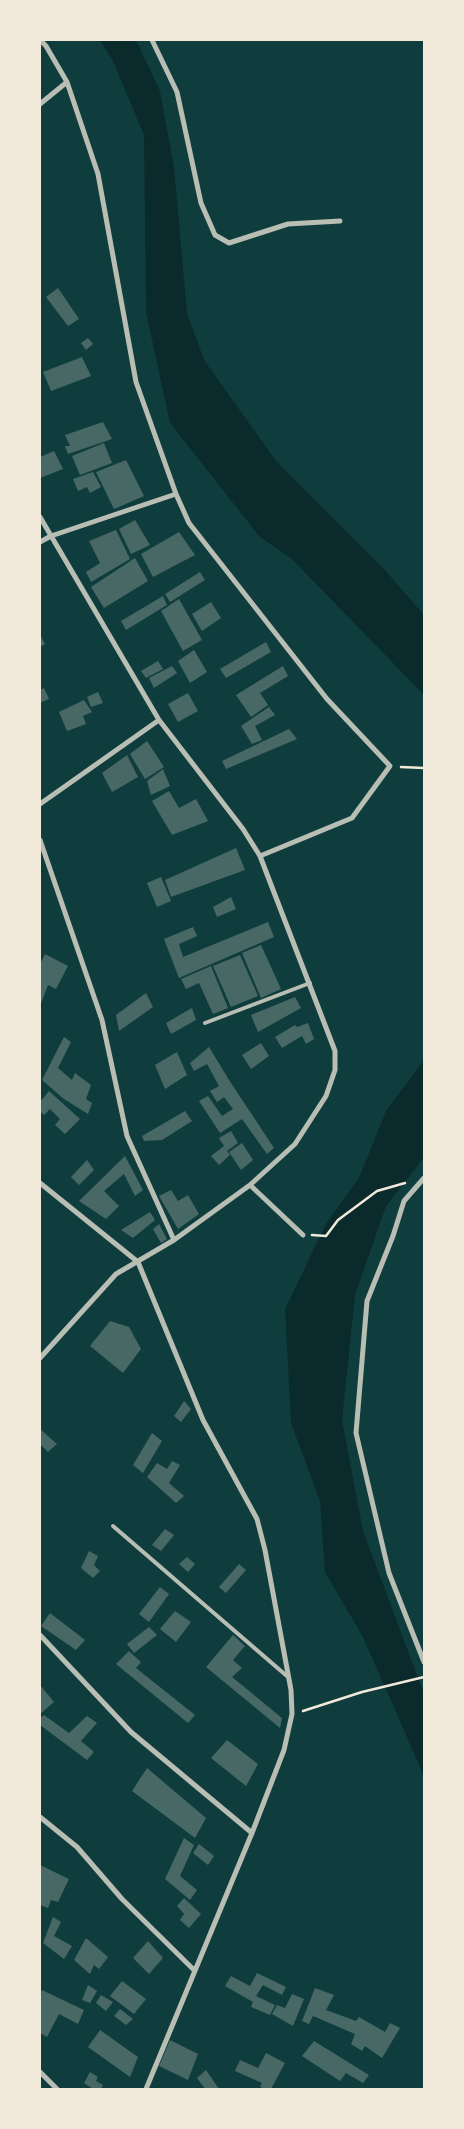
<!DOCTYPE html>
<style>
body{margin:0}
#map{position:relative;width:464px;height:2129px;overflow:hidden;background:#0f3d3e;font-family:Mulish,sans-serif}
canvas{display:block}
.frame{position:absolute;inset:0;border:41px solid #f1e9da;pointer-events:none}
</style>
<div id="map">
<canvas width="464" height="2129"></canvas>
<div class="frame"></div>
</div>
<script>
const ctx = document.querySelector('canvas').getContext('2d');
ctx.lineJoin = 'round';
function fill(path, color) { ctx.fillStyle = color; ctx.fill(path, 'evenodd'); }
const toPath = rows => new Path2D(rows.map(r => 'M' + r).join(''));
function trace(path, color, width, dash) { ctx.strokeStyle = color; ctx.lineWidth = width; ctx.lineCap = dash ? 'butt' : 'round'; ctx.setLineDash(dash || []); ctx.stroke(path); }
const water = toPath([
 [100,40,136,40,160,91,174,167,187,313,204,360,276,461,383,568,424,615,424,695,292,559,260,537,170,423,146,312,144,135,113,61],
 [424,1060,424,1157,386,1206,355,1295,342,1420,363,1531,424,1694,424,1776,363,1637,325,1572,320,1501,291,1423,285,1309,326,1224,359,1178,386,1111]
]);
const building = toPath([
 [58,288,79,319,68,326,46,297],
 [88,338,93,344,86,350,81,343],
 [82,357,91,376,51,391,43,372],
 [103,422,112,439,68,454,65,446,70,446,65,435],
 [104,443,112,463,80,475,72,456],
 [54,451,63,469,40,478,40,457],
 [126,460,144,496,114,509,96,472],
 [93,472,101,487,90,493,87,487,78,491,73,479],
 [135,520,150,545,131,554,119,529],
 [116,530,130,559,91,582,86,572,100,563,89,541],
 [179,532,195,555,153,577,141,554],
 [135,558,148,581,104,608,91,587],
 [200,572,205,580,170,602,165,594],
 [163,596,167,605,126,630,121,621],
 [179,599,202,640,183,651,161,611],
 [211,602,221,618,202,631,192,614],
 [40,635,45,644,40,647],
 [266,642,271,652,226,678,220,669],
 [194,650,207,672,190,683,178,661],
 [158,661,163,669,146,678,141,671],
 [172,666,177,673,154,688,149,678],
 [283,666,288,676,260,693,268,705,251,717,236,695],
 [44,688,49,699,40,703,40,690],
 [98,692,103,703,91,707,87,697],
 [188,693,198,711,178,722,168,704],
 [84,700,92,712,83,716,86,724,67,731,59,712],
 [269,707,275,715,255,726,262,740,252,744,241,726],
 [289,729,297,739,226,769,222,761],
 [147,741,164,767,145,779,130,754],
 [127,755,138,777,112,792,102,773],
 [163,769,170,786,151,795,147,781],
 [169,791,179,808,196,799,208,821,172,835,152,801],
 [236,848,245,870,171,897,165,880],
 [161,877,171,901,157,907,147,883],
 [231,897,236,909,217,917,213,907],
 [268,922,274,937,179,978,164,939,193,927,197,936,179,944,183,957],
 [261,945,281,989,261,998,242,953],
 [45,954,68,966,56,989,48,985,40,1006,40,964],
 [240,955,258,996,231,1007,213,966],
 [211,966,228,1008,213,1014,199,983,186,989,181,979],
 [146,993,153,1007,119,1031,116,1015],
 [295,997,301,1008,258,1032,251,1015],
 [192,1008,196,1020,171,1034,166,1023],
 [308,1023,314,1039,306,1044,302,1036,282,1048,275,1037,295,1025,297,1027],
 [64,1037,71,1042,58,1068,72,1080,75,1073,91,1085,86,1099,92,1103,88,1114,64,1099,42,1080],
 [261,1043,269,1056,251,1069,242,1055],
 [209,1047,229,1080,274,1148,267,1154,242,1119,220,1133,199,1101,208,1096,222,1116,233,1109,224,1097,217,1102,210,1091,219,1086,207,1064,194,1071,190,1063],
 [177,1052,187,1075,165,1089,155,1065],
 [49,1091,80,1119,65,1134,55,1125,60,1119,50,1109,44,1115,40,1111,40,1102],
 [185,1111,192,1121,162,1140,144,1141,142,1136],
 [231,1131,238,1143,227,1151,230,1155,219,1165,211,1156,224,1146,219,1138],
 [242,1143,253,1160,241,1170,229,1152],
 [125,1156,143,1190,135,1196,124,1174,104,1191,119,1206,106,1219,79,1201],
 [87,1160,94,1170,79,1185,71,1177],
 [171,1190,178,1201,188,1195,199,1214,178,1229,159,1196],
 [150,1212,155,1220,133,1238,121,1230],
 [159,1224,167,1239,161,1243,153,1229],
 [110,1321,129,1327,141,1349,123,1373,90,1346],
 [184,1401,191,1409,181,1422,174,1416],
 [40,1429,57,1444,48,1452,40,1444],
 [152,1433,162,1441,143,1473,133,1465],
 [172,1461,180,1465,169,1483,184,1496,176,1503,147,1477,157,1463,167,1469],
 [165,1529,174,1535,161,1551,152,1545],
 [89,1551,98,1556,94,1565,100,1571,93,1578,81,1568],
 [187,1557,195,1564,188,1572,179,1564],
 [239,1564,246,1570,226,1593,219,1587],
 [160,1587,169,1594,149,1622,139,1614],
 [175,1611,191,1622,176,1642,160,1629],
 [50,1613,85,1640,76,1650,41,1626],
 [149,1627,157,1635,134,1653,127,1644],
 [233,1635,245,1646,233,1660,242,1668,232,1677,282,1718,280,1728,206,1667],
 [129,1651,141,1662,136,1668,195,1715,188,1723,116,1664],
 [40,1685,54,1702,40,1714],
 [44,1715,69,1733,87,1716,97,1723,81,1741,94,1752,87,1760,40,1725,40,1718],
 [227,1740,258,1764,246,1786,211,1758],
 [147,1768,206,1818,195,1838,132,1791],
 [184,1838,194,1845,180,1876,197,1890,190,1900,165,1879],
 [199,1844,214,1856,208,1865,193,1853],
 [40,1865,69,1879,58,1902,51,1900,48,1908,40,1905],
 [184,1898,201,1914,189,1928,180,1920,184,1914,177,1906],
 [53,1917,61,1922,54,1936,72,1946,64,1959,43,1943],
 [86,1938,108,1957,99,1969,94,1965,90,1974,74,1960],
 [148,1941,163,1958,149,1974,133,1958],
 [257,1973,286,1987,282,1995,263,1985,256,1996,275,2005,270,2015,251,2007,253,2002,225,1986,231,1976,250,1986],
 [122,1981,146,1999,134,2014,110,1996],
 [88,1985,97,1991,90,2003,82,2000],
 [315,1988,334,1995,326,2010,356,2021,359,2017,385,2032,390,2023,400,2028,382,2058,365,2046,362,2051,351,2044,355,2034,313,2016,309,2024,302,2021],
 [42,1990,84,2010,78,2024,59,2014,47,2037,40,2033,40,1994],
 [292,1994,304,1999,293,2026,272,2014,277,2005,285,2008],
 [101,1995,113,2002,106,2011,96,2003],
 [120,2009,133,2019,126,2025,114,2016],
 [100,2030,138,2057,130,2077,88,2047],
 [170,2040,198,2054,188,2080,159,2066],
 [314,2041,369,2075,363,2083,346,2073,340,2081,302,2056],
 [266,2053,285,2063,271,2089,265,2089,260,2087,262,2083,235,2071,240,2060,258,2068],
 [206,2070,219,2089,205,2089,197,2078],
 [90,2072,98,2077,96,2081,103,2085,101,2089,93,2089,84,2083]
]);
const path = toPath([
 [401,767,424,768],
 [312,1235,326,1236,338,1220,377,1191,405,1183],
 [303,1711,362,1692,424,1677]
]);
const service = toPath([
 [205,1023,310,983],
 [113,1526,288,1677]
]);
const minor = toPath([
 [40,40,46,46,67,82,98,174,136,382,176,494,189,523,327,699,390,766,352,818,260,856],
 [152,40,177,92,201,203,215,235,229,243,288,224,340,221],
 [40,104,67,82],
 [40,517,159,720,243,829,260,856,335,1051,335,1070,326,1096,295,1144,250,1185,174,1240,116,1274,40,1358],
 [40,542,51,536,176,494],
 [40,804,159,720],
 [40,840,102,1020,127,1136,174,1240],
 [424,1178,404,1201,393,1236,367,1301,356,1433,389,1573,424,1662],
 [40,1183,138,1262,203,1420,257,1519,265,1550,291,1690,292,1714,284,1750,252,1833,146,2089],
 [250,1185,303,1235],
 [40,1635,131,1732,252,1833],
 [40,1817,77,1847,122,1899,194,1970],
 [40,2072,57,2089]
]);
fill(water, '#0a2a2b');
fill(building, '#486865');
trace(path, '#f1e9da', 2.5);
trace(service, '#b8beb3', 4);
trace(minor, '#b8beb3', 5);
</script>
